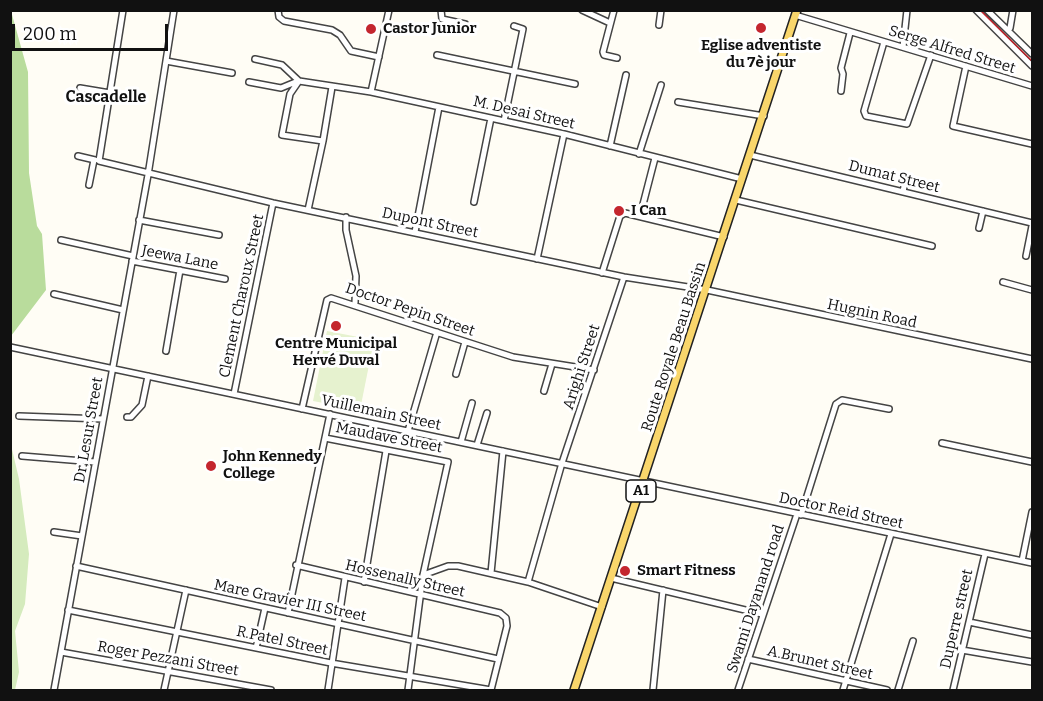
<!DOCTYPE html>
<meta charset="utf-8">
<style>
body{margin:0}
#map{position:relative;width:1043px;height:701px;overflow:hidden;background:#fffdf5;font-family:Bitter,serif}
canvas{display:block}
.frame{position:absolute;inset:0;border:12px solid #111;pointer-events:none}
.scale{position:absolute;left:12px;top:24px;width:156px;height:27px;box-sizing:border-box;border:3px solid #111;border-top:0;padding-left:8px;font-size:18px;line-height:21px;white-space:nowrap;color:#111;-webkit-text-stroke:4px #fff;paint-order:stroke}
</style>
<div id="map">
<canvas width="1043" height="701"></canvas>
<div class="frame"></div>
<div class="scale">200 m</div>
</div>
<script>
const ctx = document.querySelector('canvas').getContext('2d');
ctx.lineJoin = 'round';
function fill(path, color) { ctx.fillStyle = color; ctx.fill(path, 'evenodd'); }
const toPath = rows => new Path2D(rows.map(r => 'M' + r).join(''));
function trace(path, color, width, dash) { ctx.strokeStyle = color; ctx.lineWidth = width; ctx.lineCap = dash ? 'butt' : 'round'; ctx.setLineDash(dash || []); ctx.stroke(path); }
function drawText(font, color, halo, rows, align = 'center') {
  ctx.font = font + ' Bitter,serif'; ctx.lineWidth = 6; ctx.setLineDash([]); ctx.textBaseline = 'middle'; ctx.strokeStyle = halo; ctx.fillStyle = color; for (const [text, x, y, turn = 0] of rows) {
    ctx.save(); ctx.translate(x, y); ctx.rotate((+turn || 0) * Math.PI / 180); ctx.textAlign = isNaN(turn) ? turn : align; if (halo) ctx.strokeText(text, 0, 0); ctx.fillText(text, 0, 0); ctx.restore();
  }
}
const green = toPath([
 [11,445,19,479,29,554,25,604,15,631,19,672,15,690,10,690]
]);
const forest = toPath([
 [11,11,28,72,29,173,37,226,42,234,46,290,11,336]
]);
const pitch = toPath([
 [327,331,374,340,360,410,313,401]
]);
const minor = toPath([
 [123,10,99,161,273,203,624,277,707,290,1032,359],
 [278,10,279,17,284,21,332,30,340,35,351,51,379,57],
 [441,10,442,19,465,24],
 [582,10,610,23],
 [614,10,603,52,604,55,617,58],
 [976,10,1032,66],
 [987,10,1032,54],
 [795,15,1032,86],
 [659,25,661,10],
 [1010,28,1013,10],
 [884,42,864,111,866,116,907,124,931,55],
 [903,47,907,10],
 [437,55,575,84],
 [255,59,282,65,299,81],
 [166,61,232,73],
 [966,66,953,126,1032,144],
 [299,81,371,92,564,134,742,179],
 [299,81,290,94,282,135,323,141,332,87],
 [249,82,281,88,298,81],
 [80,88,110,93],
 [841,91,843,74,841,68,850,33],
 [371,92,389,10],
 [678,102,764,116],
 [504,121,523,29,514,26],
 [610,146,626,75],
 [639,154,661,85],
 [750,155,1032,223],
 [78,156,95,160],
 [89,185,94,160],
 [903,192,906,176],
 [736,200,932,246],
 [474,202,491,118],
 [308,210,323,141],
 [640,216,655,158],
 [346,217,346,230,356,276,355,303],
 [139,220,219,235],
 [979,228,983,211],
 [415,232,439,107],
 [61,240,133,256],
 [1026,256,1032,226],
 [537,259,564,134],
 [132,261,225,279],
 [602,273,620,216,625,213,724,237],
 [1003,282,1032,290],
 [54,294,123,310],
 [10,347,1032,563],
 [166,351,180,270],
 [456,374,465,342],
 [544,391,552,364],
 [234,394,273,203],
 [302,409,327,300,331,298,513,357,594,370],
 [19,416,103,419],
 [127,417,131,417,142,405,148,376],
 [408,431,437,332],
 [325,438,448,462,423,575,408,690],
 [461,442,472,403],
 [942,443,1032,462],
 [477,445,487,413],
 [22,456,95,462],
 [801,515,836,404,842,400,889,409],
 [54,532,82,536],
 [1022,561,1032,512],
 [296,565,500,613,506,618,507,626,491,690],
 [76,566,498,659],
 [491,573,503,451],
 [423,575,448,566,458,566,528,582,602,607],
 [611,578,762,614],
 [364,582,386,451],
 [528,582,562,463,624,277],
 [68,610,331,663,491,690],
 [288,613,330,414],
 [969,622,1032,635],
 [256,648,265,608],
 [962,650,1032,662],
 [61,652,271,690],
 [748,659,887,690],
 [54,690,148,175,174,10],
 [164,690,186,590],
 [328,690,345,578],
 [653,690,663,590],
 [738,690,797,514],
 [843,690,891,534],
 [898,690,913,641],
 [953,690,985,554]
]);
const major = toPath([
 [574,690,797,10]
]);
const tram = toPath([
 [980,10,1032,61]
]);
const markers = [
 [761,28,6,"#c4262e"],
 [371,29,6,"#c4262e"],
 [619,211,6,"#c4262e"],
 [336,326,6,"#c4262e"],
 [211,466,6,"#c4262e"],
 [625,571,6,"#c4262e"]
];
const shields = [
 [641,491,30]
];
const shieldNames = [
 ["A1",641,491]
];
const poiNames = [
 ["Castor Junior",383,29],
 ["Eglise adventiste",761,46,"center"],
 ["du 7è jour",761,63,"center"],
 ["I Can",631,211],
 ["Centre Municipal",336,344,"center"],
 ["Hervé Duval",336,361,"center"],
 ["John Kennedy",223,457],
 ["College",223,474],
 ["Smart Fitness",637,571]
];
const streetNames = [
 ["Serge Alfred Street",952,50,17],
 ["M. Desai Street",524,113,13],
 ["Dumat Street",894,177,14],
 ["Dupont Street",430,223,12],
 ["Jeewa Lane",180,258,11],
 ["Clement Charoux Street",242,296,-78],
 ["Doctor Pepin Street",410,310,19],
 ["Hugnin Road",872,314,12],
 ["Route Royale Beau Bassin",674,347,-72],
 ["Arighi Street",582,367,-72],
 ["Vuillemain Street",381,413,12],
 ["Dr. Lesur Street",89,430,-80],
 ["Maudave Street",389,438,11],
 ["Doctor Reid Street",841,511,12],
 ["Hossenally Street",405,579,13],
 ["Swami Dayanand road",756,599,-72],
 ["Mare Gravier III Street",290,601,12],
 ["Duperre street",957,619,-77],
 ["R.Patel Street",282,641,12],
 ["Roger Pezzani Street",168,659,10],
 ["A.Brunet Street",820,663,13]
];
const neighbourhoodNames = [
 ["Cascadelle",106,98]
];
fill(green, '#d5ebbd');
fill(forest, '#b9dc9c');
fill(pitch, '#e6f2cf');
trace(minor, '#444', 8);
trace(major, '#222', 10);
trace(minor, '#fff', 5);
trace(major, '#f9d66b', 7);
trace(tram, '#c4262e', 1.5);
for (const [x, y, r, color] of markers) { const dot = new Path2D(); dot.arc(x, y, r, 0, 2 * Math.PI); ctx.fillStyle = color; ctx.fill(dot); trace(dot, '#fff', 2); }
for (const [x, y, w] of shields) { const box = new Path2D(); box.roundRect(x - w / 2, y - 11, w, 22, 4.5); ctx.fillStyle = '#fff'; ctx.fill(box); trace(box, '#111', 1.5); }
drawText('bold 14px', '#111', null, shieldNames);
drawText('bold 15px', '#111', '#fff', poiNames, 'left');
drawText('15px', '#111', '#fff', streetNames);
drawText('bold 16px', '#111', '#fff', neighbourhoodNames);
</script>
